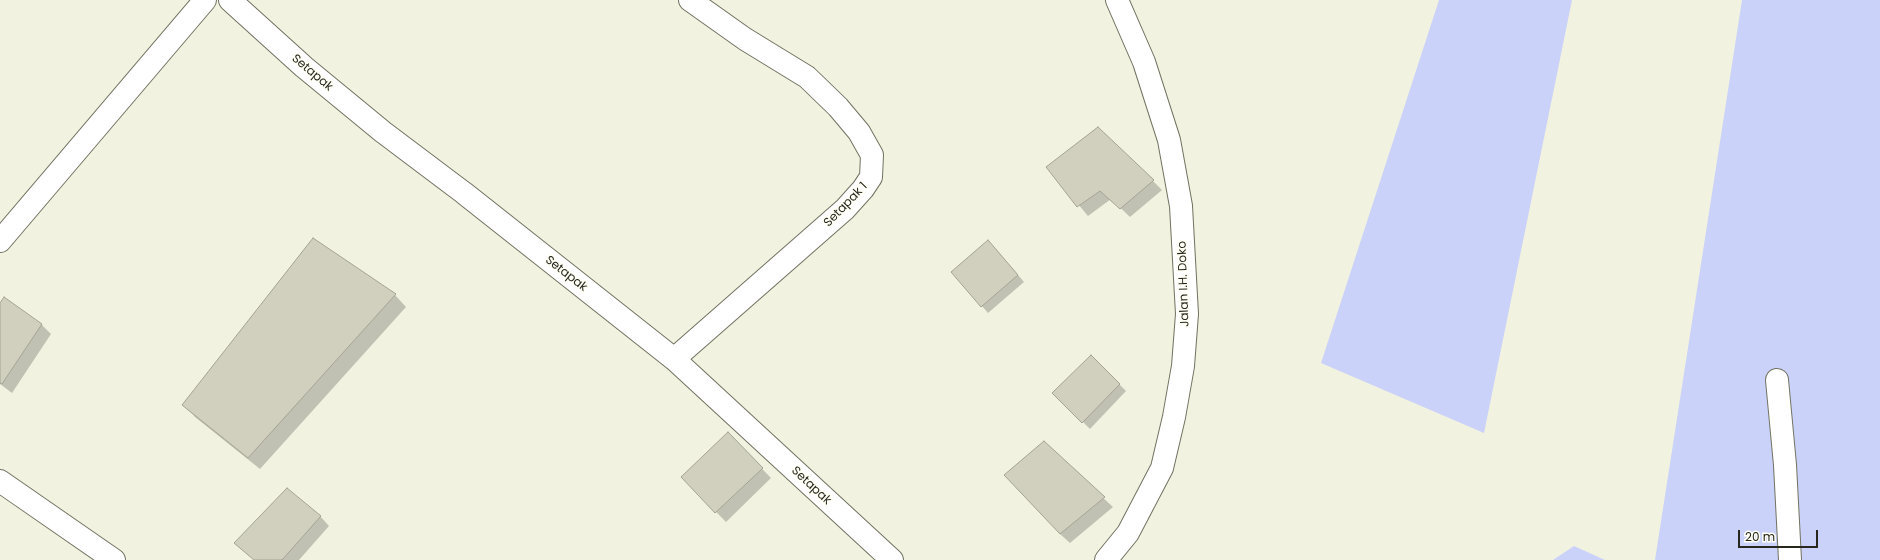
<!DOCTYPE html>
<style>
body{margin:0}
#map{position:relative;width:1880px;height:560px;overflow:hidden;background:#f2f2e0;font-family:Poppins,sans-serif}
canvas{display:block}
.scale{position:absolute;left:1738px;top:530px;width:80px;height:18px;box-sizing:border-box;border:2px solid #272720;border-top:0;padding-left:5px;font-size:12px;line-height:14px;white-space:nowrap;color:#272720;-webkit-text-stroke:3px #fffff4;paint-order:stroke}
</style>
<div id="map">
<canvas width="1880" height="560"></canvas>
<div class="scale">20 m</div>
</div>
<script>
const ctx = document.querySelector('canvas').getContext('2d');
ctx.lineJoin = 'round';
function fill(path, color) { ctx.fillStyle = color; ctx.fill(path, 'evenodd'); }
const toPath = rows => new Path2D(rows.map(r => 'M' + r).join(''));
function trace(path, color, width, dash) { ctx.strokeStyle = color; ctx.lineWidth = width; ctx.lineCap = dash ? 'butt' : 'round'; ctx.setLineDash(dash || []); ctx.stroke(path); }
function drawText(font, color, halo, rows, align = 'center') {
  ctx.font = font + ' Poppins,sans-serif'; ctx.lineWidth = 3; ctx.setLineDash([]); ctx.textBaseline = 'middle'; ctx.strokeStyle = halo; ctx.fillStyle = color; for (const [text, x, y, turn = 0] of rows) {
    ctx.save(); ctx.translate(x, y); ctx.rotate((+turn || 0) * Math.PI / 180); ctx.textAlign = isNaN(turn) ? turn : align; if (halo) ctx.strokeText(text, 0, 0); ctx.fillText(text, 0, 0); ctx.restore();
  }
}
const green = toPath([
 [1439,0,1572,0,1484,433,1321,363],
 [1742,0,1880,0,1880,560,1655,560],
 [1574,546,1605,560,1553,560]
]);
const shadow = toPath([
 [1047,167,1153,181,1162,190,1130,217,1111,199,1088,216],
 [995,248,1024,282,988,313,982,306],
 [395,295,406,307,260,469,195,417,184,405],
 [5,299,42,325,51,334,12,393,0,384,0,305],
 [1091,356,1126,391,1090,429,1054,393],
 [737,443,771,478,726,522,682,477],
 [1044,443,1113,507,1070,543,1060,534],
 [320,516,329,526,299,560,254,560]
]);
const building = toPath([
 [1098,127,1154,180,1120,209,1100,191,1077,207,1046,167,1098,127],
 [313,238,396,294,248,458,182,405,313,238],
 [988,240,1018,275,981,307,951,272,988,240],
 [4,297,42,324,2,384,0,383,0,303,4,297],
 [1091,355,1120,384,1082,423,1052,393,1091,355],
 [728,432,763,468,715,513,681,477,728,432],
 [1044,441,1105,497,1060,534,1004,475,1044,441],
 [287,488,321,516,282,560,254,560,234,543,287,488]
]);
const minor = toPath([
 [230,0,304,67,383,132,464,193,674,359,892,560],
 [0,241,205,0],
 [674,359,845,209,863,189,871,177,872,155,859,132,838,107,807,77,745,39,690,0],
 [1777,380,1785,465,1790,560],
 [1106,560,1128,533,1162,468,1174,417,1183,366,1187,314,1181,206,1169,140,1144,62,1117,0]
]);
const tertiary = toPath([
 [0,481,114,560]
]);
const streetNames = [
 ["Setapak",312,73,40],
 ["Setapak 1",846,205,-46],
 ["Setapak",566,274,38],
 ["Jalan I.H. Doko",1184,284,-92],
 ["Setapak",811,486,43]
];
fill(green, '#cad2f9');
fill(shadow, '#0003');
fill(building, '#d1d0bf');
trace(building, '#a4a393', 1);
trace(minor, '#727262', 24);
trace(tertiary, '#727262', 24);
trace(minor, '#fff', 22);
trace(tertiary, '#fff', 22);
drawText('12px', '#272720', '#fffff4', streetNames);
</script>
